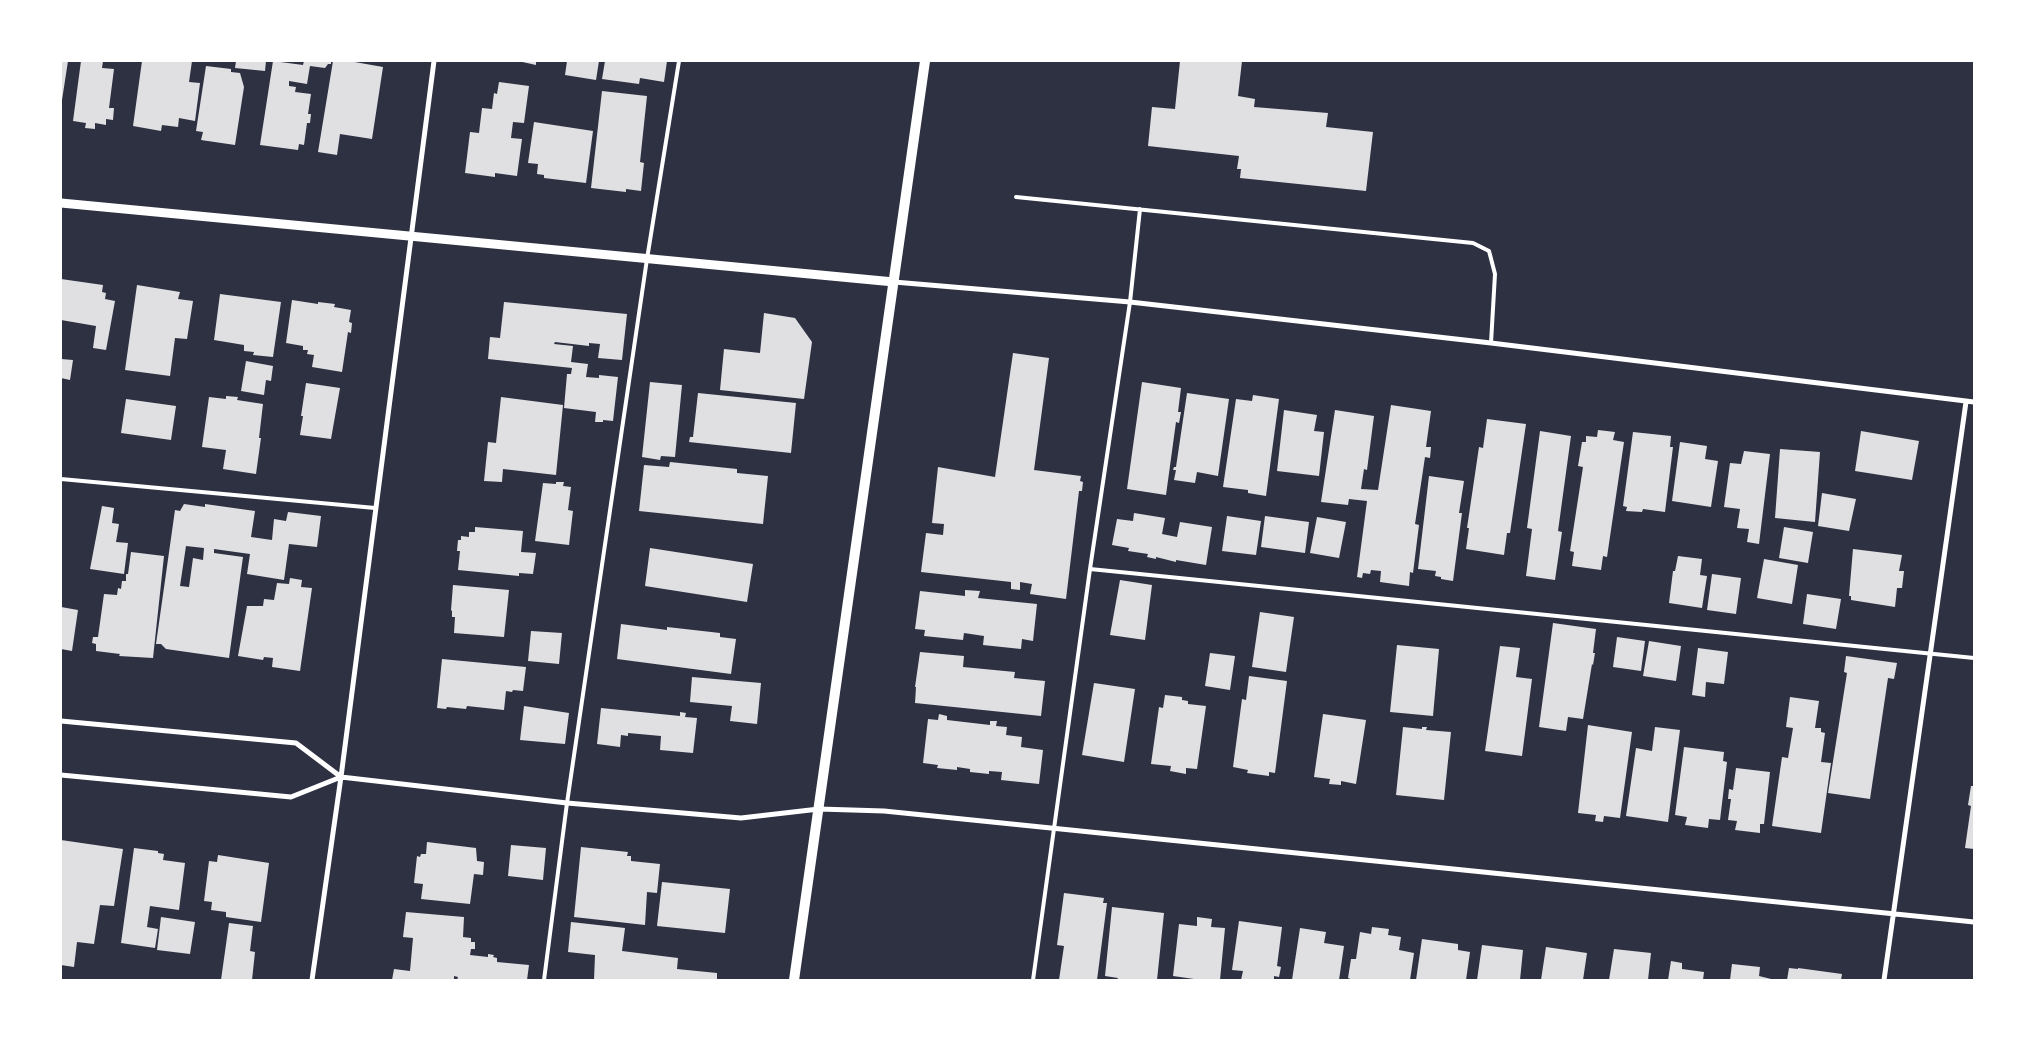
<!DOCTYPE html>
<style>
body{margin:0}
#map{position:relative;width:2035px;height:1041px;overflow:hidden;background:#2d3142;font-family:Karla,sans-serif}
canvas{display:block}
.frame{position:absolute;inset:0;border:62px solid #fff;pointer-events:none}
</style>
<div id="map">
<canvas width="2035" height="1041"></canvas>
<div class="frame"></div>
</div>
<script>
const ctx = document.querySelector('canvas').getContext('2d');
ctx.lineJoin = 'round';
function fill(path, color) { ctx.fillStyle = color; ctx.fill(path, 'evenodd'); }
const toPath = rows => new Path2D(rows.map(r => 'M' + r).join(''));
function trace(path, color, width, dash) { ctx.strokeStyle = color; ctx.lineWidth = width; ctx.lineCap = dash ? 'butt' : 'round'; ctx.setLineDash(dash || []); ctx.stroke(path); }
const building = toPath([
 [61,61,68,61,62,100,61,100],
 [81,61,103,61,102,68,114,69,109,108,114,108,113,120,106,119,106,125,95,123,95,129,85,128,86,123,73,121],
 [142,61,192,61,189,82,200,83,195,121,179,118,178,127,162,125,161,131,133,126],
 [236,61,266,61,265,71,235,68],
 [273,61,303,65,304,61,331,61,331,64,328,64,325,68,310,66,307,84,289,81,289,86,296,87,295,92,311,94,308,114,311,114,310,123,307,123,304,145,299,144,298,150,260,145],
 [333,61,349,61,383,67,372,139,340,134,337,155,318,152],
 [518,61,536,61,536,65],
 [567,61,599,61,596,80,565,75],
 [605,61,667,61,664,82,640,78,639,84,602,79],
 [1180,61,1242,61,1238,96,1255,99,1254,107,1328,113,1326,127,1373,132,1366,191,1240,178,1241,169,1237,169,1239,156,1148,146,1152,107,1175,109],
 [206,66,231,69,231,72,240,73,244,87,235,145,201,140,203,132,196,131],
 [499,82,529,86,524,123,513,122,511,138,522,139,517,176,495,173,495,177,465,173,470,132,479,133,482,108,492,109,494,93,497,94],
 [602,91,647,96,640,162,644,163,641,191,626,189,626,192,591,188],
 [534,122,593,131,586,183,544,178,544,175,537,174,538,164,528,163],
 [61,279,103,285,102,292,106,293,105,299,115,301,106,350,93,348,96,326,61,320],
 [137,285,180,292,178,299,193,301,187,339,175,338,170,376,125,370],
 [220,294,281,302,273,357,253,355,254,352,244,351,244,345,214,340],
 [292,300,318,304,318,302,335,304,334,307,351,310,349,322,352,323,351,333,348,332,342,372,312,367,314,355,307,354,308,350,303,350,303,346,286,343],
 [504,302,627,314,622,360,598,358,600,344,589,343,589,346,555,342,554,344,573,346,571,362,588,364,586,377,599,378,599,375,618,377,613,421,603,420,603,422,595,422,596,412,564,408,567,374,571,374,572,368,488,359,490,337,500,338],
 [764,313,795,318,812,342,804,399,720,390,724,349,760,353],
 [1013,353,1049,358,1034,470,1081,476,1080,481,1083,482,1082,491,1079,491,1066,599,1030,594,1032,584,1020,582,1020,590,1011,589,1011,582,921,572,926,533,943,535,944,524,932,523,938,467,995,477],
 [61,359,73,360,70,380,61,378],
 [246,361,273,366,271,381,266,380,264,395,241,391],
 [650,382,682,385,675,457,661,456,660,460,642,457],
 [1142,382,1181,388,1178,412,1181,412,1179,423,1176,422,1166,495,1127,489],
 [306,383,340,388,331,439,300,435,303,416,301,416],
 [698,393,796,403,791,453,689,442,690,437,693,437],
 [1187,393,1229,399,1218,476,1197,472,1195,483,1174,480,1176,470,1173,470,1174,467,1176,467],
 [1253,395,1279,399,1266,496,1248,493,1248,490,1223,487,1236,399,1252,401],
 [226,396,238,397,237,400,263,404,259,438,261,438,256,474,223,469,226,450,202,447,209,397,226,399],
 [501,397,563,405,556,475,503,469,502,482,484,481,488,442,496,443],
 [126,399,176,406,171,440,121,433],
 [1391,405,1431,411,1426,447,1431,447,1430,458,1425,457,1415,524,1419,525,1413,573,1410,572,1409,586,1380,582,1381,571,1371,570,1370,574,1363,573,1362,578,1357,577,1367,501,1349,499,1348,505,1321,502,1335,410,1374,416,1367,470,1364,469,1361,489,1378,490],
 [1284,410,1317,415,1314,431,1324,432,1319,476,1277,471],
 [1487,419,1526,424,1510,533,1507,533,1504,555,1466,549,1469,528,1467,528,1479,447,1483,448],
 [1598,430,1615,432,1613,440,1624,442,1607,557,1603,556,1601,570,1572,566,1574,552,1570,551,1583,467,1578,466,1582,442,1586,442,1586,436,1597,437],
 [1540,431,1571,436,1558,531,1562,532,1555,580,1526,576,1532,529,1527,528],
 [1861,431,1919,441,1912,480,1855,471],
 [1633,432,1671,436,1670,447,1673,447,1665,512,1643,509,1642,512,1626,511,1627,507,1623,506],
 [1680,442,1707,446,1705,459,1718,461,1711,507,1672,501],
 [1780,449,1820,452,1815,522,1775,518],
 [1744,451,1770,454,1759,544,1747,542,1749,529,1737,528,1740,509,1724,507,1730,463,1741,464],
 [670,462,737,469,737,473,768,476,763,524,639,511,644,465,669,467],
 [1429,476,1464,481,1459,513,1462,513,1453,581,1441,579,1441,577,1435,576,1436,571,1418,569],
 [556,482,564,482,563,486,571,487,568,510,573,511,569,545,535,541,543,483,556,484],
 [1822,493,1856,499,1849,531,1818,526],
 [184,504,205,507,205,504,255,511,251,537,272,540,274,519,286,521,288,512,321,516,317,547,289,544,284,580,247,574,250,554,214,549,214,553,243,557,229,658,166,649,161,644,156,644,175,510,180,511],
 [186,546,204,548,203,560,193,558,189,587,180,586],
 [102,506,114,508,112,523,119,524,116,542,128,543,124,574,90,569],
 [1134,513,1165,518,1162,534,1177,537,1180,522,1212,527,1206,565,1176,560,1176,562,1156,557,1156,559,1147,557,1148,554,1128,551,1129,548,1112,545,1117,519,1133,521],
 [1227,516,1261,521,1256,555,1222,551],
 [1265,516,1309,522,1305,553,1261,547],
 [1317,517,1346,522,1339,558,1310,553],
 [475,527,523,531,521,552,536,553,533,574,519,573,519,576,458,570,460,551,457,551,458,540,461,540,461,536,469,537,469,532,475,532],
 [1784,527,1813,532,1808,563,1779,558],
 [650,548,753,564,747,602,645,586],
 [1853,549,1902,555,1899,571,1904,571,1902,588,1897,588,1895,607,1851,600,1851,596,1849,596],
 [131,552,164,556,153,658,119,656,120,654,96,651,96,644,92,643,93,637,98,637,104,594,117,595,118,588,121,589,122,581,126,581,126,574,128,574],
 [1678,556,1702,559,1700,575,1707,576,1702,608,1669,603,1673,571,1675,571],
 [1764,559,1798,565,1792,604,1757,598],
 [1712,574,1741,578,1736,614,1707,610],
 [290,578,302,580,301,587,312,588,300,671,272,667,273,658,264,657,263,660,238,656,247,606,263,606,264,599,274,600,277,583,289,584],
 [1120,580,1152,585,1145,640,1110,635],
 [453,585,509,590,504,637,454,633,455,617,452,617,452,611,451,610],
 [965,590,980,591,978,598,1037,604,1033,641,1022,639,1021,649,983,645,984,636,964,633,963,640,924,636,925,630,915,629,920,591,965,596],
 [1807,594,1841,599,1836,629,1803,624],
 [61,607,78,610,72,651,61,649],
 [1260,612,1294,617,1286,672,1252,667],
 [1553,623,1596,629,1593,653,1595,653,1593,665,1592,664,1583,719,1568,717,1566,731,1539,727],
 [621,624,667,630,667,627,720,633,720,637,736,639,731,674,617,659],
 [531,631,562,633,559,664,528,661],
 [1617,637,1645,641,1641,671,1613,667],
 [1649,641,1681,646,1676,681,1643,676],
 [1397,645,1439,649,1433,716,1390,712],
 [1500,646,1520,648,1516,677,1532,679,1522,756,1485,751],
 [1698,648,1728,652,1724,684,1706,682,1705,697,1692,695],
 [920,652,964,656,963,667,1015,672,1014,678,1045,681,1041,716,915,703,916,687,915,687],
 [1210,653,1235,656,1230,690,1205,686],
 [1846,656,1897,663,1894,679,1888,678,1870,799,1828,793,1847,673,1844,672],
 [442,659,526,667,523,691,513,690,512,692,506,691,504,710,467,706,466,709,447,707,446,709,437,708],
 [1249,676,1287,681,1275,773,1269,772,1269,776,1247,773,1248,770,1233,767,1242,699,1246,700],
 [692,677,761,683,757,724,730,721,732,706,690,702],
 [1094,683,1135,689,1124,762,1082,755],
 [1165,695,1182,697,1182,700,1188,701,1188,704,1206,706,1197,769,1186,768,1186,774,1170,771,1171,766,1151,764,1159,707,1163,708],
 [1790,697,1819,701,1815,728,1821,728,1821,732,1825,733,1821,762,1831,763,1821,833,1772,826,1782,757,1788,758,1793,728,1786,727],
 [524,706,569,713,565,744,520,740],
 [601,708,680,716,680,712,686,713,685,717,697,718,693,753,660,750,661,736,628,733,628,736,621,735,620,747,597,744],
 [939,714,947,716,947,720,990,725,990,721,997,721,996,726,1007,727,1006,735,1022,737,1021,747,1043,750,1039,784,1001,780,1002,772,989,771,989,774,970,772,970,769,957,767,957,770,937,768,938,765,923,763,928,719,938,720],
 [1323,714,1366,720,1356,784,1341,781,1341,785,1329,784,1330,779,1314,777],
 [1588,725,1632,732,1620,818,1604,816,1603,822,1595,821,1596,815,1578,813],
 [1403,727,1422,729,1422,727,1427,727,1426,730,1451,732,1444,800,1396,795],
 [1655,727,1680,730,1668,822,1626,816,1636,748,1652,751],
 [1684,747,1724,752,1723,761,1727,762,1720,820,1709,819,1708,828,1685,825,1687,817,1675,815],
 [1736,768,1770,772,1764,824,1760,824,1760,833,1735,830,1737,821,1728,820,1731,799,1728,799,1729,789,1733,790],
 [1971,786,1974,786,1974,849,1965,848,1971,806,1968,805],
 [61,840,123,849,114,906,100,905,94,944,77,942,74,967,61,965],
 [427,842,476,848,477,861,484,862,483,875,474,874,470,904,421,899,423,884,414,883,417,856,420,857,421,854,426,854],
 [511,845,546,848,543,880,508,876],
 [581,847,628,852,627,856,631,856,631,861,660,864,657,893,647,892,645,925,574,917],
 [134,848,158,851,158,853,164,854,163,860,185,863,179,910,150,906,147,927,130,924,158,929,155,948,121,943],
 [218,855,269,863,261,922,226,917,226,912,211,910,212,902,204,901,209,861,217,862],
 [662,882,730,889,725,933,657,926],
 [1064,893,1104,898,1103,903,1107,903,1097,980,1059,980,1064,946,1057,945],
 [1112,907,1164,913,1157,980,1117,980,1118,978,1105,976],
 [406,912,464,917,463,937,471,938,471,942,475,942,475,949,471,949,470,955,488,957,488,954,494,955,493,957,497,958,497,962,529,965,527,980,457,980,458,977,454,976,454,980,392,980,394,969,410,971,413,938,403,937],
 [161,917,195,922,190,954,157,950],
 [1197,917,1212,919,1211,927,1225,928,1220,980,1201,980,1173,976,1179,924,1197,926],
 [1239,921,1282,927,1277,966,1281,967,1279,977,1274,976,1274,980,1241,980,1243,971,1232,970],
 [571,922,625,928,622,951,678,958,677,969,717,973,717,980,594,980,595,955,568,952],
 [229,923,253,926,250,951,255,952,252,980,221,980],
 [1372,927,1389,929,1388,935,1401,937,1399,950,1414,953,1410,980,1353,980,1348,978,1351,959,1356,959,1360,932,1371,934],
 [1300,928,1326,932,1324,943,1344,946,1339,980,1292,980],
 [1422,939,1458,944,1458,950,1470,952,1466,980,1416,980],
 [1482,945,1523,950,1520,980,1477,980],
 [1546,947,1587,953,1583,980,1541,980],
 [1614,949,1651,953,1648,980,1609,980],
 [1671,961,1682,963,1682,969,1704,972,1703,980,1668,980],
 [1732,964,1760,967,1759,976,1775,980,1730,980],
 [1789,968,1798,969,1798,968,1842,974,1841,980,1787,980]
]);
const service = toPath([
 [1016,197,1473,243,1489,251,1495,274,1491,343],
 [61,479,375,508],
 [1090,569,1974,658],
 [544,980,567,803,647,259,679,61],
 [1033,980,1090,569,1130,302,1140,209]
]);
const minor = toPath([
 [894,282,1130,302,1491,343,1974,402],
 [61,721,296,743,341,777],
 [61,775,291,797,341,777,567,803,741,818,819,809,884,811,1974,922],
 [312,980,341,777,434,61],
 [1884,980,1966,402]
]);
const tertiary = toPath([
 [61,203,894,282]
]);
const secondary = toPath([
 [794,980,925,61]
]);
fill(building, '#e0e0e3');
trace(service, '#fff', 4);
trace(minor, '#fff', 5);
trace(tertiary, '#fff', 9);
trace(secondary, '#fff', 10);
</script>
